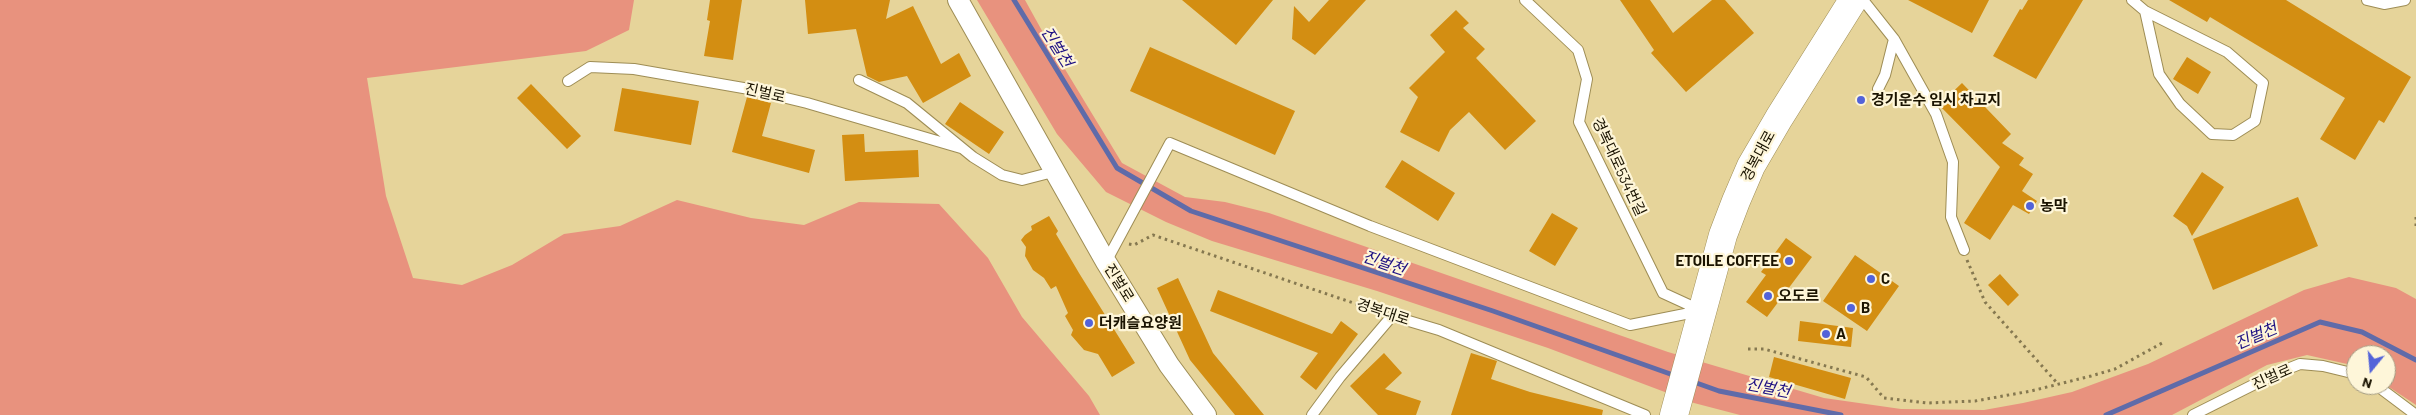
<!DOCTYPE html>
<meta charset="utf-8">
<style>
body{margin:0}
#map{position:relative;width:2416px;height:415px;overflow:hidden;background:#e6d49a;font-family:Barlow,sans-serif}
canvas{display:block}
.north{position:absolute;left:2346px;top:345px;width:50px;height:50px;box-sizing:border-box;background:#fef6d9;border:1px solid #a39b82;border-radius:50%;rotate:197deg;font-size:14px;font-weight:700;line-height:20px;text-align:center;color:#1a1300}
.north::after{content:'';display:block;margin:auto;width:18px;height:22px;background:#5363d9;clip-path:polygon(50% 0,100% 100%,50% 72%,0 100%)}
</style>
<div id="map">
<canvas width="2416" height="415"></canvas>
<div class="north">N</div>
</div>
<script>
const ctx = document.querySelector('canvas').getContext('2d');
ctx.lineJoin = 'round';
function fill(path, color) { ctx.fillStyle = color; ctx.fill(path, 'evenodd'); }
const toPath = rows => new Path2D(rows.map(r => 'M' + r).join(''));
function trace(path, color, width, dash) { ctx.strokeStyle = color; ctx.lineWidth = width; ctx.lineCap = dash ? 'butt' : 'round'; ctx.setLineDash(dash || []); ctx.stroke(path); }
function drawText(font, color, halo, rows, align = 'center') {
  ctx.font = font + ' Barlow,"Noto Sans KR",sans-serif'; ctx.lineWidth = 4.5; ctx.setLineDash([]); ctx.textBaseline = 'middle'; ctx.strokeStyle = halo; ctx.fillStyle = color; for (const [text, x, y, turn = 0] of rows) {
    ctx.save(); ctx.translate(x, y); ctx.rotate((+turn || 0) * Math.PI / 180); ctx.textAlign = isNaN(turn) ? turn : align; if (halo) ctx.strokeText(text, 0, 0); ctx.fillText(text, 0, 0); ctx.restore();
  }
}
const green = toPath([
 [0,0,634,0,629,30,586,51,367,78,386,196,413,278,462,285,512,265,564,234,620,226,677,200,751,218,804,225,859,202,939,204,988,258,1022,317,1089,396,1100,415,0,415],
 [977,0,1025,0,1046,38,1122,163,1185,197,1225,202,1269,213,1668,352,1824,398,1901,409,1984,410,2023,403,2072,392,2148,364,2304,290,2349,277,2396,288,2416,299,2416,405,2386,385,2386,355,2356,355,2356,366,2307,355,2267,365,2172,415,1740,415,1694,403,1548,348,1377,291,1212,241,1166,222,1106,192,1057,134]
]);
const stream = toPath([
 [1014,0,1117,168,1191,211,1493,311,1676,376],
 [1691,381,1719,391,1841,415],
 [2106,415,2320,322,2362,332,2416,360]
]);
const building = toPath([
 [710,0,742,0,733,60,704,56,710,21,707,20],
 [805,0,890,0,886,19,913,6,941,64,959,53,971,76,923,103,907,76,879,82,867,76,856,29,808,34],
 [1182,0,1273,0,1236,45],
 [1329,0,1366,0,1315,55,1292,39,1294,6,1309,22],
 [1620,0,1650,0,1673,33,1712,0,1725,0,1754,33,1686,92,1651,53,1654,50],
 [1908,0,1989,0,1972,33],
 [2028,0,2083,0,2036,79,1993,56,2020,9,2022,10],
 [2169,0,2286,0,2411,77,2384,123,2379,120,2355,160,2320,139,2345,98,2210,17,2207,22],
 [1456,10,1469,23,1463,28,1485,49,1476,58,1536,121,1505,150,1469,112,1450,130,1439,152,1400,132,1418,97,1409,88,1445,52,1430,35],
 [1150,47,1295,111,1275,155,1130,91],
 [2187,57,2211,72,2198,94,2173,79],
 [1962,83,2011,134,2002,143,2024,158,2019,165,2033,174,2022,191,2037,201,2029,214,2013,205,1990,240,1964,223,2000,167,1939,105],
 [531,84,581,136,567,149,517,98],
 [622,88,699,101,691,145,614,131],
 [747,97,771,103,762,136,815,150,809,173,732,152],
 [960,102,1004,132,989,154,945,124],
 [864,134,865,152,918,150,919,177,845,181,842,135],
 [1402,160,1455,193,1438,221,1385,187],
 [2202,172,2224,187,2192,236,2187,226,2173,216],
 [2298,197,2318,246,2213,290,2193,239],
 [1552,213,1578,228,1555,266,1529,251],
 [1049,216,1058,231,1056,234,1079,273,1135,363,1112,377,1098,354,1084,350,1071,335,1073,330,1065,316,1068,313,1056,286,1051,289,1044,278,1033,270,1025,256,1026,247,1021,240,1025,235,1032,230,1031,226],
 [1786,238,1812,257,1767,317,1746,302,1766,275,1761,272],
 [1855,255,1899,286,1867,331,1823,301],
 [2000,274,2019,295,2008,306,1988,285],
 [1178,278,1213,353,1264,415,1235,415,1190,360,1157,288],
 [1218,290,1332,334,1341,321,1358,334,1316,390,1300,377,1318,353,1210,311],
 [1800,321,1853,328,1851,347,1798,341],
 [1384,353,1402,373,1385,389,1421,401,1416,415,1378,415,1350,386],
 [1471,353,1497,361,1491,379,1530,392,1603,410,1602,415,1451,415],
 [1774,357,1851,378,1845,399,1769,377]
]);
const path = toPath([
 [2416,217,2416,230],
 [1129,244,1134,245,1153,235,1380,312],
 [1967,260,1985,302,2058,384],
 [1748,349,1764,349,1866,377,1884,398,1927,403,1975,401,2031,391,2091,376,2115,369,2164,342]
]);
const lane = toPath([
 [1525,0,1578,50,1587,79,1579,122,1663,293,1700,310],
 [1863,0,1894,39,1936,114,1953,162,1951,217,1964,250],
 [2132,0,2145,11,2227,52,2263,83,2255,121,2233,135,2212,134,2180,104,2159,74,2145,11],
 [2367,0,2384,4,2405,0],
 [859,80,907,103,973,157,1002,175,1022,180,1053,172],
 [568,81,590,67,634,69,749,89,807,103,961,148],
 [1878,89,1885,75,1894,39],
 [1106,262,1170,143,1370,226,1630,325,1700,311],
 [2376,385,2416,415],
 [1312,415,1340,377,1392,316,1439,330,1645,415],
 [2193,415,2275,374,2300,364,2323,366,2356,374]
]);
const street = toPath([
 [958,0,1106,262,1169,365,1206,415]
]);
const secondary = toPath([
 [1674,415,1723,235,1736,201,1751,166,1779,118,1853,0]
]);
const markers = [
 [1861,100,5,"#5363d9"],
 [2030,206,5,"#5363d9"],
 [1789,261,5,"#5363d9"],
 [1871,279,5,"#5363d9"],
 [1768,296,5,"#5363d9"],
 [1851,308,5,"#5363d9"],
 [1089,323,5,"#5363d9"],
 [1826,334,5,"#5363d9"]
];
const streetNames = [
 ["진벌로",765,93,13],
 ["경복대로",1758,156,-62],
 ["경복대로534번길",1619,167,65],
 ["진벌로",1119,283,58],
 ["경복대로",1383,312,18],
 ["진벌로",2272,377,-24]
];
const poiNames = [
 ["경기운수 임시 차고지",1871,100],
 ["농막",2040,206],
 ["ETOILE COFFEE",1779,261,"right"],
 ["C",1881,279],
 ["오도르",1778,296],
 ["B",1861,308],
 ["더캐슬요양원",1099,323],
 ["A",1836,334]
];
const waterNames = [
 ["진벌천",1057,47,58],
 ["진벌천",1384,263,19],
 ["진벌천",2256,336,-23],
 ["진벌천",1768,388,11]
];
fill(green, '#e8927e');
trace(stream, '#5f6ba9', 5);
fill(building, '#d38e12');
trace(lane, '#9e8d55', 12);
trace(street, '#9e8d55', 22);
trace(secondary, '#9e8d55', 29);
trace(path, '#857850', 3, [2.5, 4]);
trace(lane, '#fff', 10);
trace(street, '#fff', 20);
trace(secondary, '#fff', 28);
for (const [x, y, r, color] of markers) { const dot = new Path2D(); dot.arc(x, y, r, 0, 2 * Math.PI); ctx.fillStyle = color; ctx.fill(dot); trace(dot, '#fef6d9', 2); }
drawText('15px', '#1a1300', '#fef6d9', streetNames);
drawText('bold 15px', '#1a1300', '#fef6d9', poiNames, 'left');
drawText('italic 16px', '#1d0f83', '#fef6d9', waterNames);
</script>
